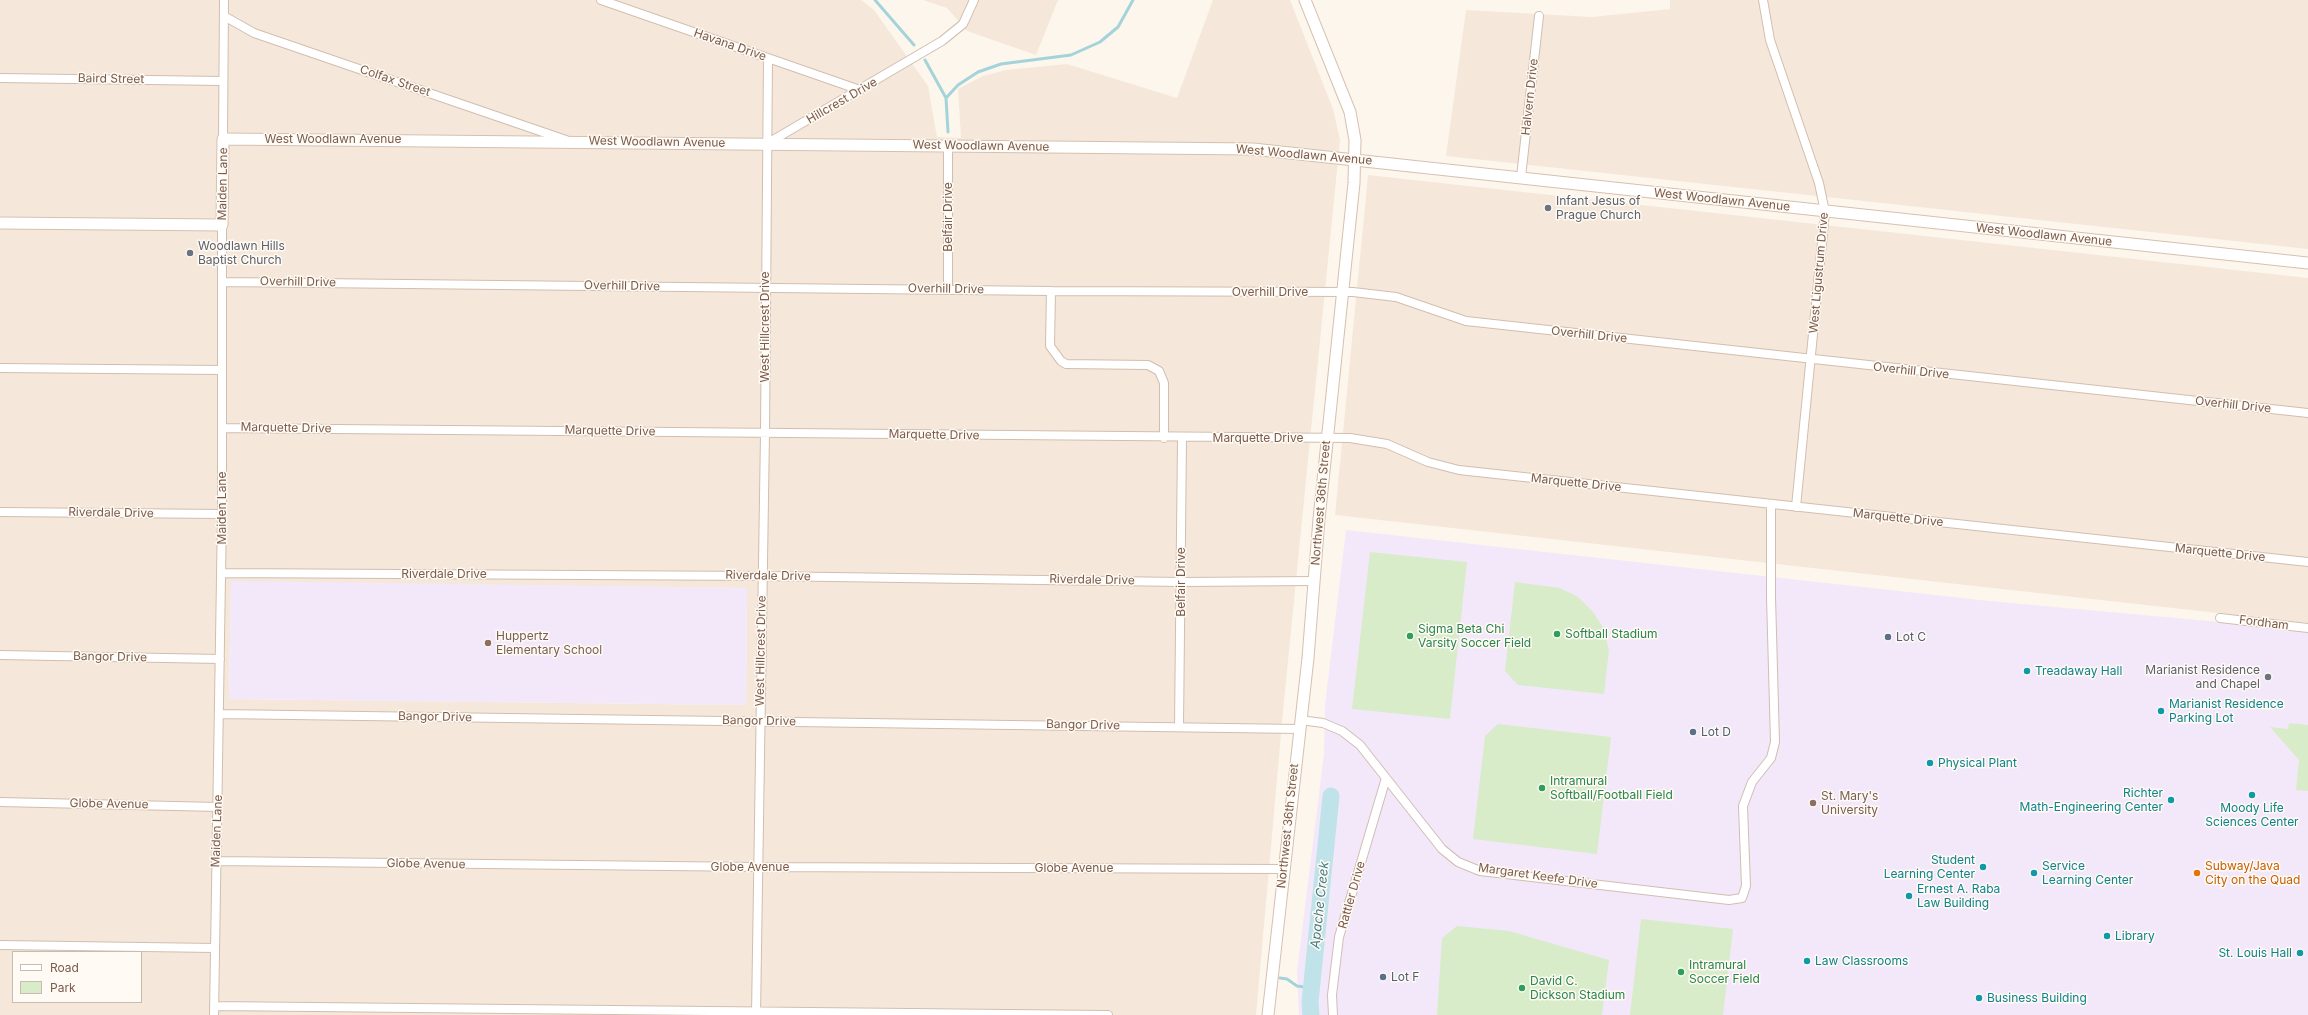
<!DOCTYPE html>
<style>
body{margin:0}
#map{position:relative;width:2308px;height:1015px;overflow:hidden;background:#fdf6ec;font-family:Inter,sans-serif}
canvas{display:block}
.legend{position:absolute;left:12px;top:951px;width:130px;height:52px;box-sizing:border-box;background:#fffaf3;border:1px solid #cabbb1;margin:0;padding:5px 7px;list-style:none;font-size:12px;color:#7a5c4d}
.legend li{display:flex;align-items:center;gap:8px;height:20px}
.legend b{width:20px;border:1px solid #cabbb1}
</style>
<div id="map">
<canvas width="2308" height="1015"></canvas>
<ul class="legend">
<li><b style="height:5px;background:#fff"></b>Road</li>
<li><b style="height:11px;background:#d8ecc9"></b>Park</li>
</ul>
</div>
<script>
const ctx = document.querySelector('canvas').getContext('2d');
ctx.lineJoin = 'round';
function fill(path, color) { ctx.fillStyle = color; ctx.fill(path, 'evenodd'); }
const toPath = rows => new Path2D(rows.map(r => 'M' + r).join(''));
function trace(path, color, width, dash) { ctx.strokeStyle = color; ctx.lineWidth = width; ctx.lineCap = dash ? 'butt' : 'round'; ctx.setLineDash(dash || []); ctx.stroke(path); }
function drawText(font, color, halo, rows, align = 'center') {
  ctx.font = font + ' Inter,sans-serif'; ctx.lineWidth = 3; ctx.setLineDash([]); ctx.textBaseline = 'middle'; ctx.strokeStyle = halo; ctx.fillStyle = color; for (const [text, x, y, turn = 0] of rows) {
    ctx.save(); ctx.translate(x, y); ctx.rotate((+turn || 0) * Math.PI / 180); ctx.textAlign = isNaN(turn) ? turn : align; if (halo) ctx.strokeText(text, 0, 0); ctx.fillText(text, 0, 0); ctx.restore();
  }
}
const residential = toPath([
 [0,0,861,0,874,10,928,86,937,137,961,138,958,89,983,76,1006,70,1067,64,1177,98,1213,0,1290,0,1333,109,1340,140,1284,701,1256,1015,0,1015],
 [231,582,747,588,746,705,229,699],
 [13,952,141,952,141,1002,13,1002],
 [923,0,1058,0,1036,55,967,31,947,8],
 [1670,0,2308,0,2308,249,1446,156,1466,10,1592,17,1670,9],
 [1368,175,2308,278,2308,623,1335,515]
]);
const education = toPath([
 [1346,530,1989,601,2220,622,2308,632,2308,1015,1299,1015,1297,971,1324,754,1325,705],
 [231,581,747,588,746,705,229,699]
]);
const green = toPath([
 [1370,552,1467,562,1450,719,1352,709],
 [1515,582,1560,588,1578,597,1593,612,1604,629,1609,650,1604,694,1518,685,1505,671],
 [2289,723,2308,725,2308,791,2296,790,2299,760,2270,727,2288,729],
 [1498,724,1611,737,1597,854,1473,839,1485,736],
 [1641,919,1733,929,1723,1015,1630,1015],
 [1457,926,1509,931,1609,960,1602,1015,1437,1015,1442,938]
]);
const stream = toPath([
 [875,0,914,45],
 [925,60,946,98,948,132],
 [946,98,958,85,978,72,1001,64,1071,55,1100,42,1118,27,1133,0],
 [1280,978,1287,979,1297,986,1311,988]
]);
const river = toPath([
 [1311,1015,1310,1002,1331,796]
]);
const street = toPath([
 [601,0,860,90],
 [1763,0,1770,40,1819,183,1825,212,1796,507],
 [224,16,254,33,566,140],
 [0,78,223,81],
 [223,139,224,0],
 [768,143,942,41,963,24,974,0],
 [1521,177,1539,16],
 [223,282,1051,291,1353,292,1396,297,1466,321,2308,413],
 [948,289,948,145],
 [1051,291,1050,346,1061,361,1066,364,1148,365,1159,371,1164,383,1164,438],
 [0,368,221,370],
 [222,428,1350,438,1387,444,1428,462,1459,470,2308,562],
 [0,512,222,514],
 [221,573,762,576,1181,582,1315,581],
 [2220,618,2308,628],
 [0,655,220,659],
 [219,714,1299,729],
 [1300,720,1323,723,1342,731,1360,745,1442,849,1458,862,1480,871,1729,900,1742,898,1746,886,1743,806,1752,782,1771,758,1775,742,1771,597,1771,504],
 [1179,727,1182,438],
 [0,802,218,807],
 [216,861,758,867,1284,869],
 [0,945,215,948],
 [214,1006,1108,1015],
 [214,1015,222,514,222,225],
 [756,1015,765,433,768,58],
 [1333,1015,1332,995,1339,937,1386,778]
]);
const secondary = toPath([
 [0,223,222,225,223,139,1253,149,2308,263],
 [1268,1015,1308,658,1319,519,1354,183,1355,140,1350,112,1305,0]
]);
const markers = [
 [1548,208,4,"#6b7280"],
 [190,253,4,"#6b7280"],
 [1557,634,4,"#2e9e5b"],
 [1410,636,4,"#2e9e5b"],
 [1888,637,4,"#5c6f8a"],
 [488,643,4,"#8d6e63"],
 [2027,671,4,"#0f9aa8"],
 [2268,677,4,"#6b7280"],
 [2161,711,4,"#0f9aa8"],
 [1693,732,4,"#5c6f8a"],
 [1930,763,4,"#0f9aa8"],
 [1542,788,4,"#2e9e5b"],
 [2252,795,4,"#0f9aa8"],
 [2171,800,4,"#0f9aa8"],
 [1813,803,4,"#8d6e63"],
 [1983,867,4,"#0f9aa8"],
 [2034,873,4,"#0f9aa8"],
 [2197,873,4,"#e8710a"],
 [1909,896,4,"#0f9aa8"],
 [2107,936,4,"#0f9aa8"],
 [2300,953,4,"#0f9aa8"],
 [1807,961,4,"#0f9aa8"],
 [1681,972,4,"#2e9e5b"],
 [1383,977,4,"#5c6f8a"],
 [1522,988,4,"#2e9e5b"],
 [1979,998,4,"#0f9aa8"]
];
const streetNames = [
 ["Havana Drive",730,45,19],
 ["Baird Street",111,79,1],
 ["Colfax Street",395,81,19],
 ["Halvern Drive",1530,97,-84],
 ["Hillcrest Drive",842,101,-30],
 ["West Woodlawn Avenue",333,139],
 ["West Woodlawn Avenue",657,142,1],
 ["West Woodlawn Avenue",981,146,1],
 ["West Woodlawn Avenue",1304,155,5],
 ["Maiden Lane",223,184,-89],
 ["West Woodlawn Avenue",1722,200,6],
 ["Belfair Drive",948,217,-90],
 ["West Woodlawn Avenue",2044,235,6],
 ["West Ligustrum Drive",1819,273,-85],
 ["Overhill Drive",298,282,1],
 ["Overhill Drive",622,286,1],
 ["Overhill Drive",946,289,1],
 ["Overhill Drive",1270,292],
 ["West Hillcrest Drive",765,327,-90],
 ["Overhill Drive",1589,335,6],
 ["Overhill Drive",1911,371,6],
 ["Overhill Drive",2233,405,6],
 ["Marquette Drive",286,428,1],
 ["Marquette Drive",610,431,1],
 ["Marquette Drive",934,435,1],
 ["Marquette Drive",1258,438],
 ["Marquette Drive",1576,483,6],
 ["Northwest 36th Street",1321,503,-85],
 ["Maiden Lane",222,508,-90],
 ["Riverdale Drive",111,513,1],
 ["Marquette Drive",1898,518,6],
 ["Marquette Drive",2220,553,6],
 ["Riverdale Drive",444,574],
 ["Riverdale Drive",768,576,1],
 ["Riverdale Drive",1092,580,1],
 ["Belfair Drive",1181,582,-90],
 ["Fordham",2264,623,7],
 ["West Hillcrest Drive",761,651,-89],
 ["Bangor Drive",110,657,1],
 ["Bangor Drive",435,717,1],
 ["Bangor Drive",759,721,1],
 ["Bangor Drive",1083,725,1],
 ["Globe Avenue",109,804,1],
 ["Northwest 36th Street",1288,826,-84],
 ["Maiden Lane",217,831,-88],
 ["Globe Avenue",426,864,1],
 ["Globe Avenue",750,867],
 ["Globe Avenue",1074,868],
 ["Margaret Keefe Drive",1538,876,8],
 ["Rattler Drive",1352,895,-74]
];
const worshipNames = [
 ["Infant Jesus of",1556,201],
 ["Prague Church",1556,215],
 ["Woodlawn Hills",198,246],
 ["Baptist Church",198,260],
 ["Marianist Residence",2260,670,"right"],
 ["and Chapel",2260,684,"right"]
];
const leisureNames = [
 ["Sigma Beta Chi",1418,629],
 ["Varsity Soccer Field",1418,643],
 ["Softball Stadium",1565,634],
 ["Intramural",1550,781],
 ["Softball/Football Field",1550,795],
 ["Intramural",1689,965],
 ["Soccer Field",1689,979],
 ["David C.",1530,981],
 ["Dickson Stadium",1530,995]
];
const educationNames = [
 ["Huppertz",496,636],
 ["Elementary School",496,650],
 ["St. Mary's",1821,796],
 ["University",1821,810]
];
const serviceNames = [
 ["Lot C",1896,637],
 ["Lot D",1701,732],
 ["Lot F",1391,977]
];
const cultureNames = [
 ["Treadaway Hall",2035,671],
 ["Marianist Residence",2169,704],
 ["Parking Lot",2169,718],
 ["Physical Plant",1938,763],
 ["Richter",2163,793,"right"],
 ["Math-Engineering Center",2163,807,"right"],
 ["Moody Life",2252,808,"center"],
 ["Sciences Center",2252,822,"center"],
 ["Student",1975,860,"right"],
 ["Learning Center",1975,874,"right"],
 ["Service",2042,866],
 ["Learning Center",2042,880],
 ["Ernest A. Raba",1917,889],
 ["Law Building",1917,903],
 ["Library",2115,936],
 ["St. Louis Hall",2292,953,"right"],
 ["Law Classrooms",1815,961],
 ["Business Building",1987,998]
];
const foodNames = [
 ["Subway/Java",2205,866],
 ["City on the Quad",2205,880]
];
const waterNames = [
 ["Apache Creek",1320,905,-84]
];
fill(residential, '#f5e8da');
fill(education, '#f3e8fa');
fill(green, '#d8ecc9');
trace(stream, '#a5d3da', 3);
trace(river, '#bfe3e8', 17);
trace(street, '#d1beb0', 10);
trace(secondary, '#d6c0b0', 13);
trace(street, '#fff', 8);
trace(secondary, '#fff', 11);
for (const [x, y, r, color] of markers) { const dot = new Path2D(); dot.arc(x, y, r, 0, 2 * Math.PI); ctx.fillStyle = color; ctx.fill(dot); trace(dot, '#fffaf3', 1.5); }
drawText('12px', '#7a5c4d', '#fffaf3', streetNames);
drawText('12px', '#5b616d', '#fffaf3', worshipNames, 'left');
drawText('12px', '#27864d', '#fffaf3', leisureNames, 'left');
drawText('12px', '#785e54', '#fffaf3', educationNames, 'left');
drawText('12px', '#4e5e75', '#fffaf3', serviceNames, 'left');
drawText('12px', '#0d838f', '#fffaf3', cultureNames, 'left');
drawText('12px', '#c56008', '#fffaf3', foodNames, 'left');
drawText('italic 13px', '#437c86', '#fffaf3', waterNames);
</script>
